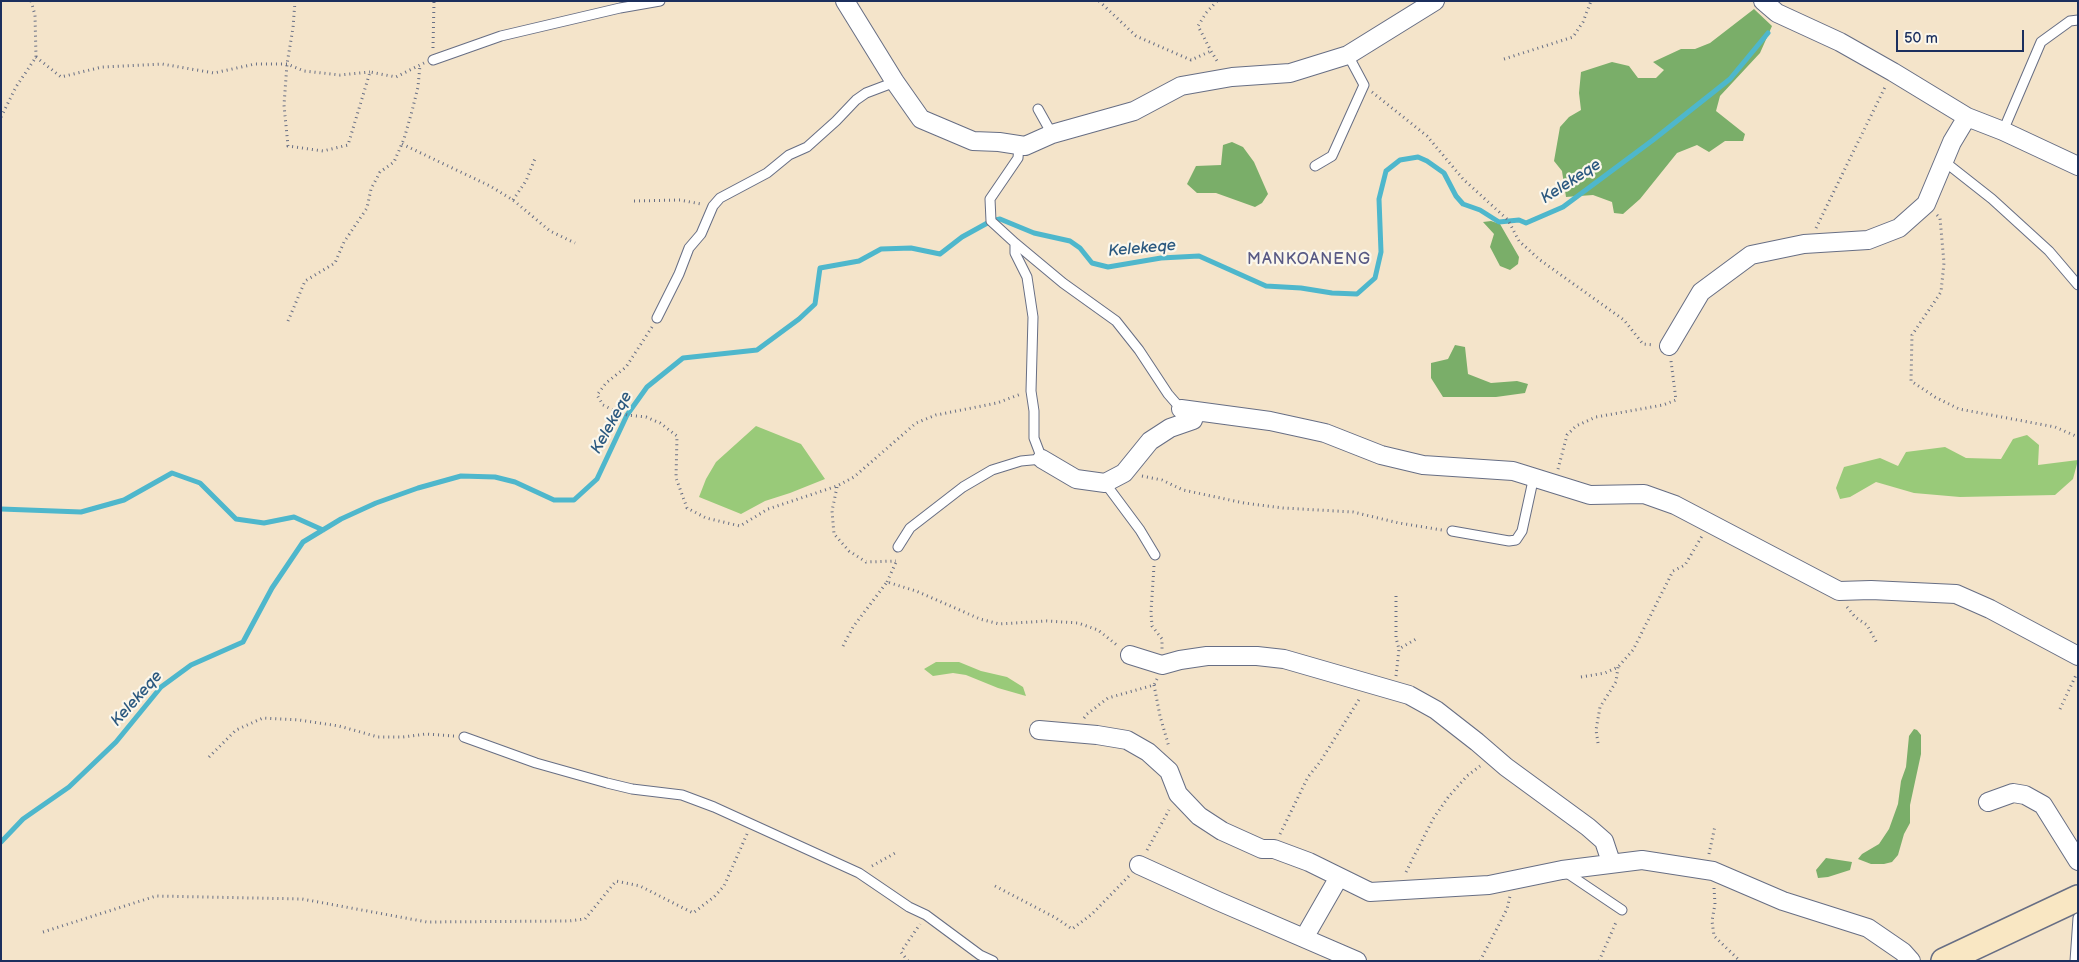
<!DOCTYPE html>
<style>
body{margin:0}
#map{position:relative;width:2079px;height:962px;overflow:hidden;background:#f4e4ca;font-family:"Balsamiq Sans",sans-serif}
canvas{display:block}
.frame{position:absolute;inset:0;border:2px solid #1b2f5e;pointer-events:none}
.scale{position:absolute;left:1896px;top:30px;width:128px;height:22px;box-sizing:border-box;border:2px solid #1b2f5e;border-top:0;padding-left:6px;font-size:15px;line-height:18px;white-space:nowrap;color:#1b2f5e;-webkit-text-stroke:4px #fbf7ec;paint-order:stroke}
</style>
<div id="map">
<canvas width="2079" height="962"></canvas>
<div class="frame"></div>
<div class="scale">50 m</div>
</div>
<script>
const ctx = document.querySelector('canvas').getContext('2d');
ctx.lineJoin = 'round';
function fill(path, color) { ctx.fillStyle = color; ctx.fill(path, 'evenodd'); }
const toPath = rows => new Path2D(rows.map(r => 'M' + r).join(''));
function trace(path, color, width, dash) { ctx.strokeStyle = color; ctx.lineWidth = width; ctx.lineCap = dash ? 'butt' : 'round'; ctx.setLineDash(dash || []); ctx.stroke(path); }
function drawText(font, color, halo, rows, align = 'center') {
  ctx.font = font + ' "Balsamiq Sans",sans-serif'; ctx.lineWidth = 4.5; ctx.setLineDash([]); ctx.textBaseline = 'middle'; ctx.strokeStyle = halo; ctx.fillStyle = color; for (const [text, x, y, turn = 0] of rows) {
    ctx.save(); ctx.translate(x, y); ctx.rotate((+turn || 0) * Math.PI / 180); ctx.textAlign = isNaN(turn) ? turn : align; if (halo) ctx.strokeText(text, 0, 0); ctx.fillText(text, 0, 0); ctx.restore();
  }
}
const green = toPath([
 [756,426,801,444,825,479,790,493,765,501,741,514,699,497,706,479,716,462],
 [2027,435,2039,445,2038,465,2078,460,2073,479,2055,495,1960,497,1914,493,1876,482,1850,497,1840,499,1836,488,1844,467,1880,458,1898,466,1906,452,1945,447,1966,458,2001,459,2013,439],
 [936,662,959,662,981,671,1007,677,1023,687,1026,696,998,688,966,675,953,673,933,676,924,669]
]);
const forest = toPath([
 [1754,9,1772,26,1760,53,1720,96,1716,111,1745,134,1743,141,1725,141,1709,152,1697,145,1677,153,1640,199,1623,214,1614,213,1612,202,1593,195,1566,197,1562,171,1554,161,1560,127,1569,117,1581,110,1579,93,1581,72,1612,62,1629,66,1638,78,1656,78,1664,70,1653,62,1681,49,1695,49,1710,43],
 [1232,142,1243,147,1254,162,1268,194,1262,203,1255,207,1216,193,1197,193,1187,184,1196,166,1221,165,1223,145],
 [1491,221,1500,224,1519,257,1518,264,1510,270,1500,266,1490,247,1494,234,1483,222],
 [1455,345,1465,347,1468,374,1491,383,1517,381,1528,384,1525,393,1496,397,1443,397,1431,378,1431,363,1448,359],
 [1914,729,1917,730,1921,735,1921,754,1910,805,1910,823,1904,834,1898,855,1892,862,1884,864,1871,864,1858,859,1862,854,1879,844,1889,829,1898,804,1901,781,1906,767,1909,736],
 [1826,858,1852,862,1850,870,1828,877,1818,878,1816,870]
]);
const stream = toPath([
 [1,509,81,512,124,500,172,473,200,483,236,519,264,523,294,517,323,530],
 [1,842,23,819,69,787,116,742,161,687,191,665,243,642,272,588,303,542,341,519,376,503,418,488,461,476,495,477,515,482,554,500,574,500,597,479,627,415,647,387,683,358,757,350,799,319,815,304,820,268,859,261,881,249,911,248,940,254,962,237,991,221,1000,219,1034,233,1070,241,1080,248,1092,263,1108,267,1161,258,1199,256,1266,286,1301,288,1332,293,1357,294,1375,278,1381,252,1379,199,1386,171,1400,160,1418,157,1427,161,1444,173,1456,196,1463,204,1480,210,1499,222,1519,220,1526,223,1563,207,1653,140,1730,79,1768,33]
]);
const path = toPath([
 [295,1,293,28,287,64,284,105,288,146,323,151,348,145,370,72,396,77,424,63],
 [1099,1,1136,36,1191,60,1211,51],
 [1217,1,1206,13,1198,26,1211,51,1219,64],
 [433,48,434,1],
 [36,57,61,77,102,67,162,64,214,73,255,64,287,64,304,71,340,75,370,72],
 [1504,59,1573,37,1583,22,1591,1],
 [1372,92,1427,136,1463,179,1508,220,1519,241,1540,260,1624,320,1643,344,1654,345],
 [1,117,16,87,36,57,35,15,31,1],
 [402,144,490,186,513,200,550,231,575,243],
 [513,200,526,181,536,156],
 [634,201,680,200,701,204],
 [1937,215,1940,218,1944,263,1941,292,1912,335,1911,381,1935,397,1959,409,2055,427,2078,437],
 [1816,228,1886,85],
 [288,321,305,281,335,263,344,242,367,208,371,189,380,172,394,162,404,139,412,111,418,87,420,65],
 [652,327,626,367,606,383,597,395,603,405,613,410,627,415,646,417,660,423,677,436,676,478,687,508,706,518,740,526,768,509,837,486,854,477,916,423,936,415,997,403,1021,394],
 [1558,469,1567,435,1576,426,1596,417,1663,405,1676,400,1671,361],
 [1142,476,1162,480,1183,490,1244,503,1283,508,1353,512,1399,523,1442,530],
 [837,487,832,511,834,534,849,551,866,562,896,561],
 [1154,566,1151,612,1152,626,1162,639,1162,649],
 [887,582,897,560],
 [1396,596,1396,638,1399,649],
 [1847,607,1855,617,1867,625,1878,645],
 [843,646,853,627,887,582,916,591,980,619,999,624,1047,621,1078,623,1098,630,1118,646],
 [1396,676,1399,649,1416,639],
 [1581,677,1605,673,1618,667,1633,650,1673,571,1685,565,1702,536],
 [1154,685,1160,716,1169,747],
 [2060,709,2077,673],
 [1084,718,1087,714,1108,698,1154,685,1157,679],
 [1598,743,1596,730,1600,707,1616,682,1618,667],
 [209,757,236,730,263,718,299,720,339,726,378,737,403,737,426,734,454,736],
 [1280,834,1308,777,1320,762,1360,698],
 [1147,850,1169,810],
 [1709,854,1715,826],
 [872,866,897,852],
 [1406,872,1433,819,1449,796,1467,776,1480,766],
 [995,886,1056,918,1072,929,1092,914,1129,876],
 [1714,888,1715,904,1712,921,1714,936,1740,961],
 [43,932,156,896,302,899,427,922,569,921,585,919,616,881,640,886,693,913,714,897,724,886,747,834],
 [908,961,901,952,920,924],
 [1480,961,1507,909,1510,896],
 [1599,961,1617,920]
]);
const lane = toPath([
 [433,60,501,36,620,8,660,1],
 [1038,109,1052,134],
 [2003,131,2041,42,2070,21,2078,20],
 [1945,162,1992,199,2049,251,2078,285],
 [1315,166,1332,156,1364,85,1348,55],
 [1015,243,1063,283,1116,321,1139,350,1168,394,1181,409],
 [657,318,679,274,689,248,701,234,713,206,720,198,767,173,789,155,807,147,836,121,856,100,866,93,895,82],
 [1105,483,1140,530,1155,555],
 [1452,531,1509,541,1516,540,1522,531,1534,476],
 [898,547,910,528,963,487,992,470,1021,461,1042,459,1034,438,1034,411,1031,391,1033,317,1027,277,1015,253,1015,243,991,221,990,199,1018,158,1019,145],
 [464,737,536,763,607,783,632,789,682,795,714,807,859,873,909,907,926,915,980,955,993,961],
 [1564,871,1622,910],
 [2075,961,2078,918]
]);
const street = toPath([
 [845,1,895,82,921,119,973,141,999,142,1025,146,1052,134,1134,111,1181,86,1232,77,1290,73,1348,55,1435,1],
 [1763,1,1777,13,1840,42,1893,72,1967,117,2003,131,2078,166],
 [1669,346,1701,292,1751,255,1804,244,1868,240,1899,228,1926,204,1952,142,1967,117],
 [1181,409,1270,421,1325,433,1381,455,1423,465,1513,471,1590,495,1644,494,1675,505,1839,591,1871,590,1956,594,1990,609,2078,656],
 [1042,459,1076,479,1105,483,1124,473,1150,441,1170,428,1193,420,1196,411],
 [1130,655,1162,665,1180,660,1207,656,1257,656,1284,659,1409,695,1436,710,1477,742,1506,767,1588,827,1604,841,1611,862],
 [1039,730,1097,735,1127,740,1148,752,1169,771,1178,794,1199,816,1222,831,1262,849,1274,849,1309,862,1370,892,1489,885,1562,870,1642,860,1713,871,1783,901,1868,928,1903,952,1911,961],
 [1988,802,2013,793,2025,795,2043,805,2078,861],
 [1139,865,1218,901,1357,961],
 [1304,938,1339,877]
]);
const secondary = toPath([
 [1944,961,2078,898]
]);
const waterNames = [
 ["Kelekeqe",1571,182,-33],
 ["Kelekeqe",1142,249,-5],
 ["Kelekeqe",612,423,-61],
 ["Kelekeqe",137,699,-48]
];
const neighbourhoodNames = [
 ["MANKOANENG",1309,260]
];
fill(green, '#99ca79');
fill(forest, '#7aae69');
trace(stream, '#4eb7cc', 5);
trace(lane, '#676e84', 11);
trace(street, '#676e84', 20);
trace(secondary, '#676e84', 28);
trace(path, '#676e84', 3, [1, 4]);
trace(lane, '#fff', 9);
trace(street, '#fff', 18);
trace(secondary, '#f9e7c3', 25);
drawText('italic 16px', '#2a587f', '#fbf7ec', waterNames);
ctx.letterSpacing = '1px';
drawText('16px', '#585984', '#fbf7ec', neighbourhoodNames);
ctx.letterSpacing = '0px';
</script>
